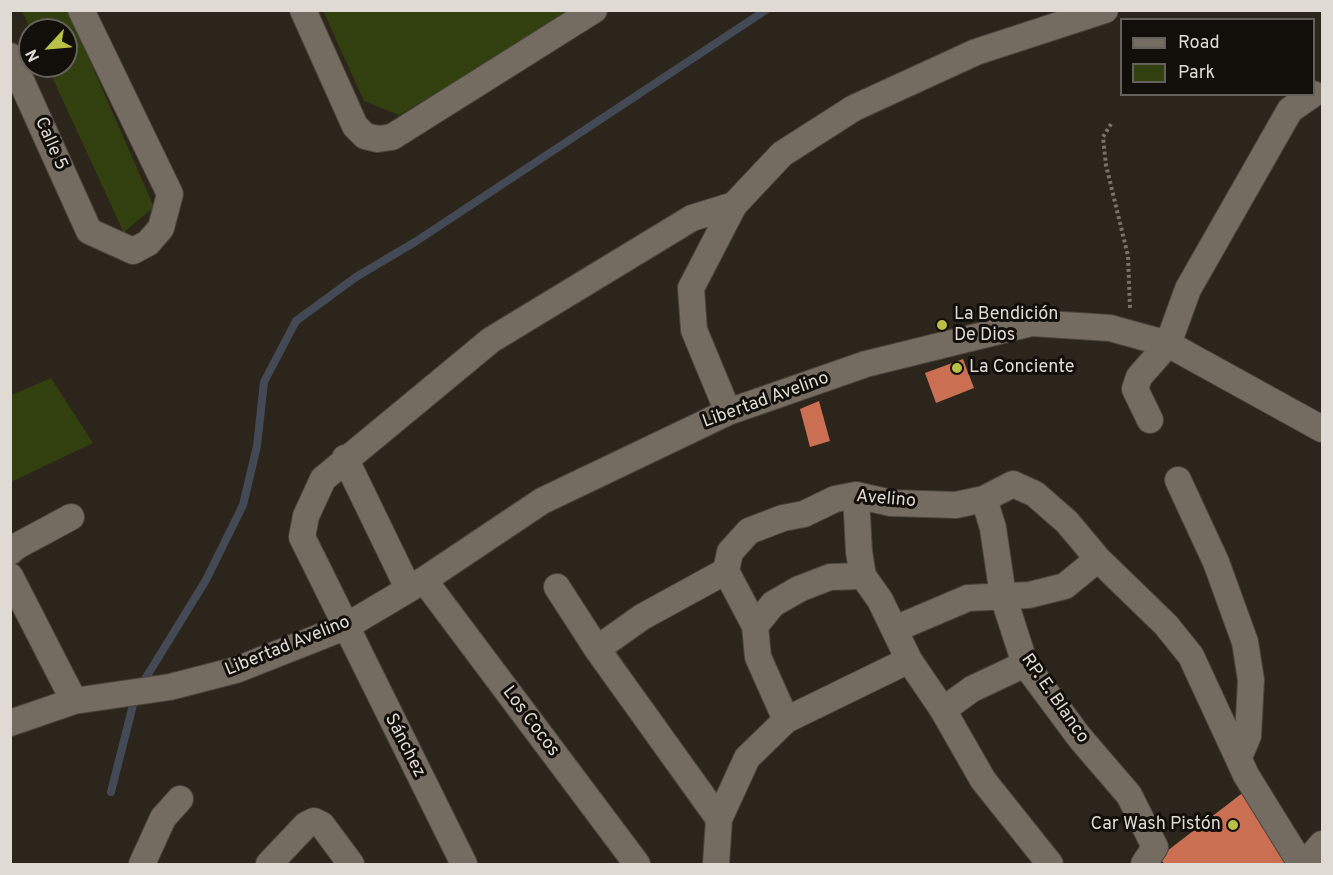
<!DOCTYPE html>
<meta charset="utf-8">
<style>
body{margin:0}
#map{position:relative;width:1333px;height:875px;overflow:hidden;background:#2c251c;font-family:Overpass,sans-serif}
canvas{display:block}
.frame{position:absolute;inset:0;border:12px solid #dfdad4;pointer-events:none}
.legend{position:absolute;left:1120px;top:18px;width:195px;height:78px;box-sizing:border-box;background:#120f0a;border:2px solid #64605b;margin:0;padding:8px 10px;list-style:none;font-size:18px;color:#dfdad4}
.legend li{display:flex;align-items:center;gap:12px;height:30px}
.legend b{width:30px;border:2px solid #64605b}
.north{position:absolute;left:18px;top:18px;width:60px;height:60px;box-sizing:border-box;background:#120f0a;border:2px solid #64605b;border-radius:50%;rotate:244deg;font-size:16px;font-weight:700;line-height:24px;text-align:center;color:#dfdad4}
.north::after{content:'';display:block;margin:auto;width:21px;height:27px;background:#b9c046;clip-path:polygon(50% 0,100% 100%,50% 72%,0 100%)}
</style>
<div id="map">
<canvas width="1333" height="875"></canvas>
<div class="frame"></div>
<ul class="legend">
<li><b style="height:8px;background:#746b61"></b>Road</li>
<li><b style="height:16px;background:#323f0e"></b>Park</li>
</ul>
<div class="north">N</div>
</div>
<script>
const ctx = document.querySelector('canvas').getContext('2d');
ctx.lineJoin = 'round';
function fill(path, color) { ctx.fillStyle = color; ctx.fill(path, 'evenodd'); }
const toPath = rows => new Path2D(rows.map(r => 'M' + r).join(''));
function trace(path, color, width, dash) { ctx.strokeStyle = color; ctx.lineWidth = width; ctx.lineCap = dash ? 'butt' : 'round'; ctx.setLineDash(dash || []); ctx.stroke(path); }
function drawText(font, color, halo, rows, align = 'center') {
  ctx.font = font + ' Overpass,sans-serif'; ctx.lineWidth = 6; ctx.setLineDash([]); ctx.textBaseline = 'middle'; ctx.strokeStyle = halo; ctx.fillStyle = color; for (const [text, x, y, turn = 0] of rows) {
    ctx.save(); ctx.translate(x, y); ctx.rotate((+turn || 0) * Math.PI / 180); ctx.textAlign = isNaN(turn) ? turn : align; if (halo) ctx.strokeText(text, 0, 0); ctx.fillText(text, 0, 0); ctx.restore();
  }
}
const green = toPath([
 [22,11,68,11,154,207,112,242,123,231,47,66,66,66,66,30,31,30],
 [323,11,578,11,399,115,364,101],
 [51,378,93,443,11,482,11,395]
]);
const stream = toPath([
 [142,684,206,580,243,505,257,446,264,382,296,321,356,277,415,242,766,10],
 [111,792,135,697]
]);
const building = toPath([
 [963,359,974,388,936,403,925,373],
 [819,401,830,441,810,447,800,409],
 [1245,791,1287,864,1165,864,1158,858]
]);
const path = toPath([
 [1111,124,1103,137,1106,165,1128,256,1130,308]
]);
const minor = toPath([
 [303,10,355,126,365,136,378,139,392,137,594,10],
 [10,56,89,231,133,251,148,243,161,228,170,194,81,10],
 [728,412,694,330,691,288,734,205],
 [1150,420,1135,389,1139,377,1168,344,1188,289,1290,110,1313,94],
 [345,458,408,588],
 [1178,480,1216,562,1245,642,1251,680,1248,736,1239,757],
 [856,495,859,552,863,576,880,600,909,660,943,710,983,780,1050,864],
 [984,499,993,528,1003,596,1025,664,1080,738,1129,795,1155,847,1144,864],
 [10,552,17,546,71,517],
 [10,576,74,701],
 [424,580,637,864],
 [557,587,597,649],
 [755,626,773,604,799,589,830,577,863,576],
 [895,629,968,598,1029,595,1065,586,1098,559],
 [943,710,972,689,1025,664],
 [786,720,758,657,755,626,726,571,730,552,749,531,783,518,804,514,835,499,856,495,891,503,956,505,984,499,1013,484,1035,494,1067,522,1098,559,1166,625,1191,656,1246,775,1301,864],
 [10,723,74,701,170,687,236,670,345,627,424,580,542,501,728,412,866,364,1032,323,1110,328,1168,344,1322,429],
 [719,819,597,649,642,617,726,571],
 [142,864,163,818,180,799],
 [269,864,306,825,314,821,322,825,351,864],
 [464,864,302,537,306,516,323,479,491,340,692,218,734,205,782,154,854,108,976,52,1105,10],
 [716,864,719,819,747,758,786,720,909,660],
 [1305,864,1322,844]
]);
const markers = [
 [942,325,6,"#b9c046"],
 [957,368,6,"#b9c046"],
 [1233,825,6,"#b9c046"]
];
const streetNames = [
 ["Calle 5",50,144,66],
 ["Libertad Avelino",766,401,-20],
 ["Avelino",886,500,5],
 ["Libertad Avelino",288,647,-22],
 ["RP. E. Blanco",1054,699,55],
 ["Los Cocos",530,722,53],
 ["Sánchez",404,746,63]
];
const poiNames = [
 ["La Bendición",954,315],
 ["De Dios",954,336],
 ["La Conciente",969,368],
 ["Car Wash Pistón",1221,825,"right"]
];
fill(green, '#323f0e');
trace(stream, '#434a55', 8);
fill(building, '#cb6f53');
trace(minor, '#49433c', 28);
trace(path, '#79726b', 4, [3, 3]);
trace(minor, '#746b61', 26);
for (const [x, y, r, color] of markers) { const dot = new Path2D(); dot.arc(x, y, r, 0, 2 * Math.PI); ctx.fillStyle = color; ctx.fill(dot); trace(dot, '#120f0a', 2); }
drawText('18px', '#dfdad4', '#120f0a', streetNames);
drawText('18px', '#dfdad4', '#120f0a', poiNames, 'left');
</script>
